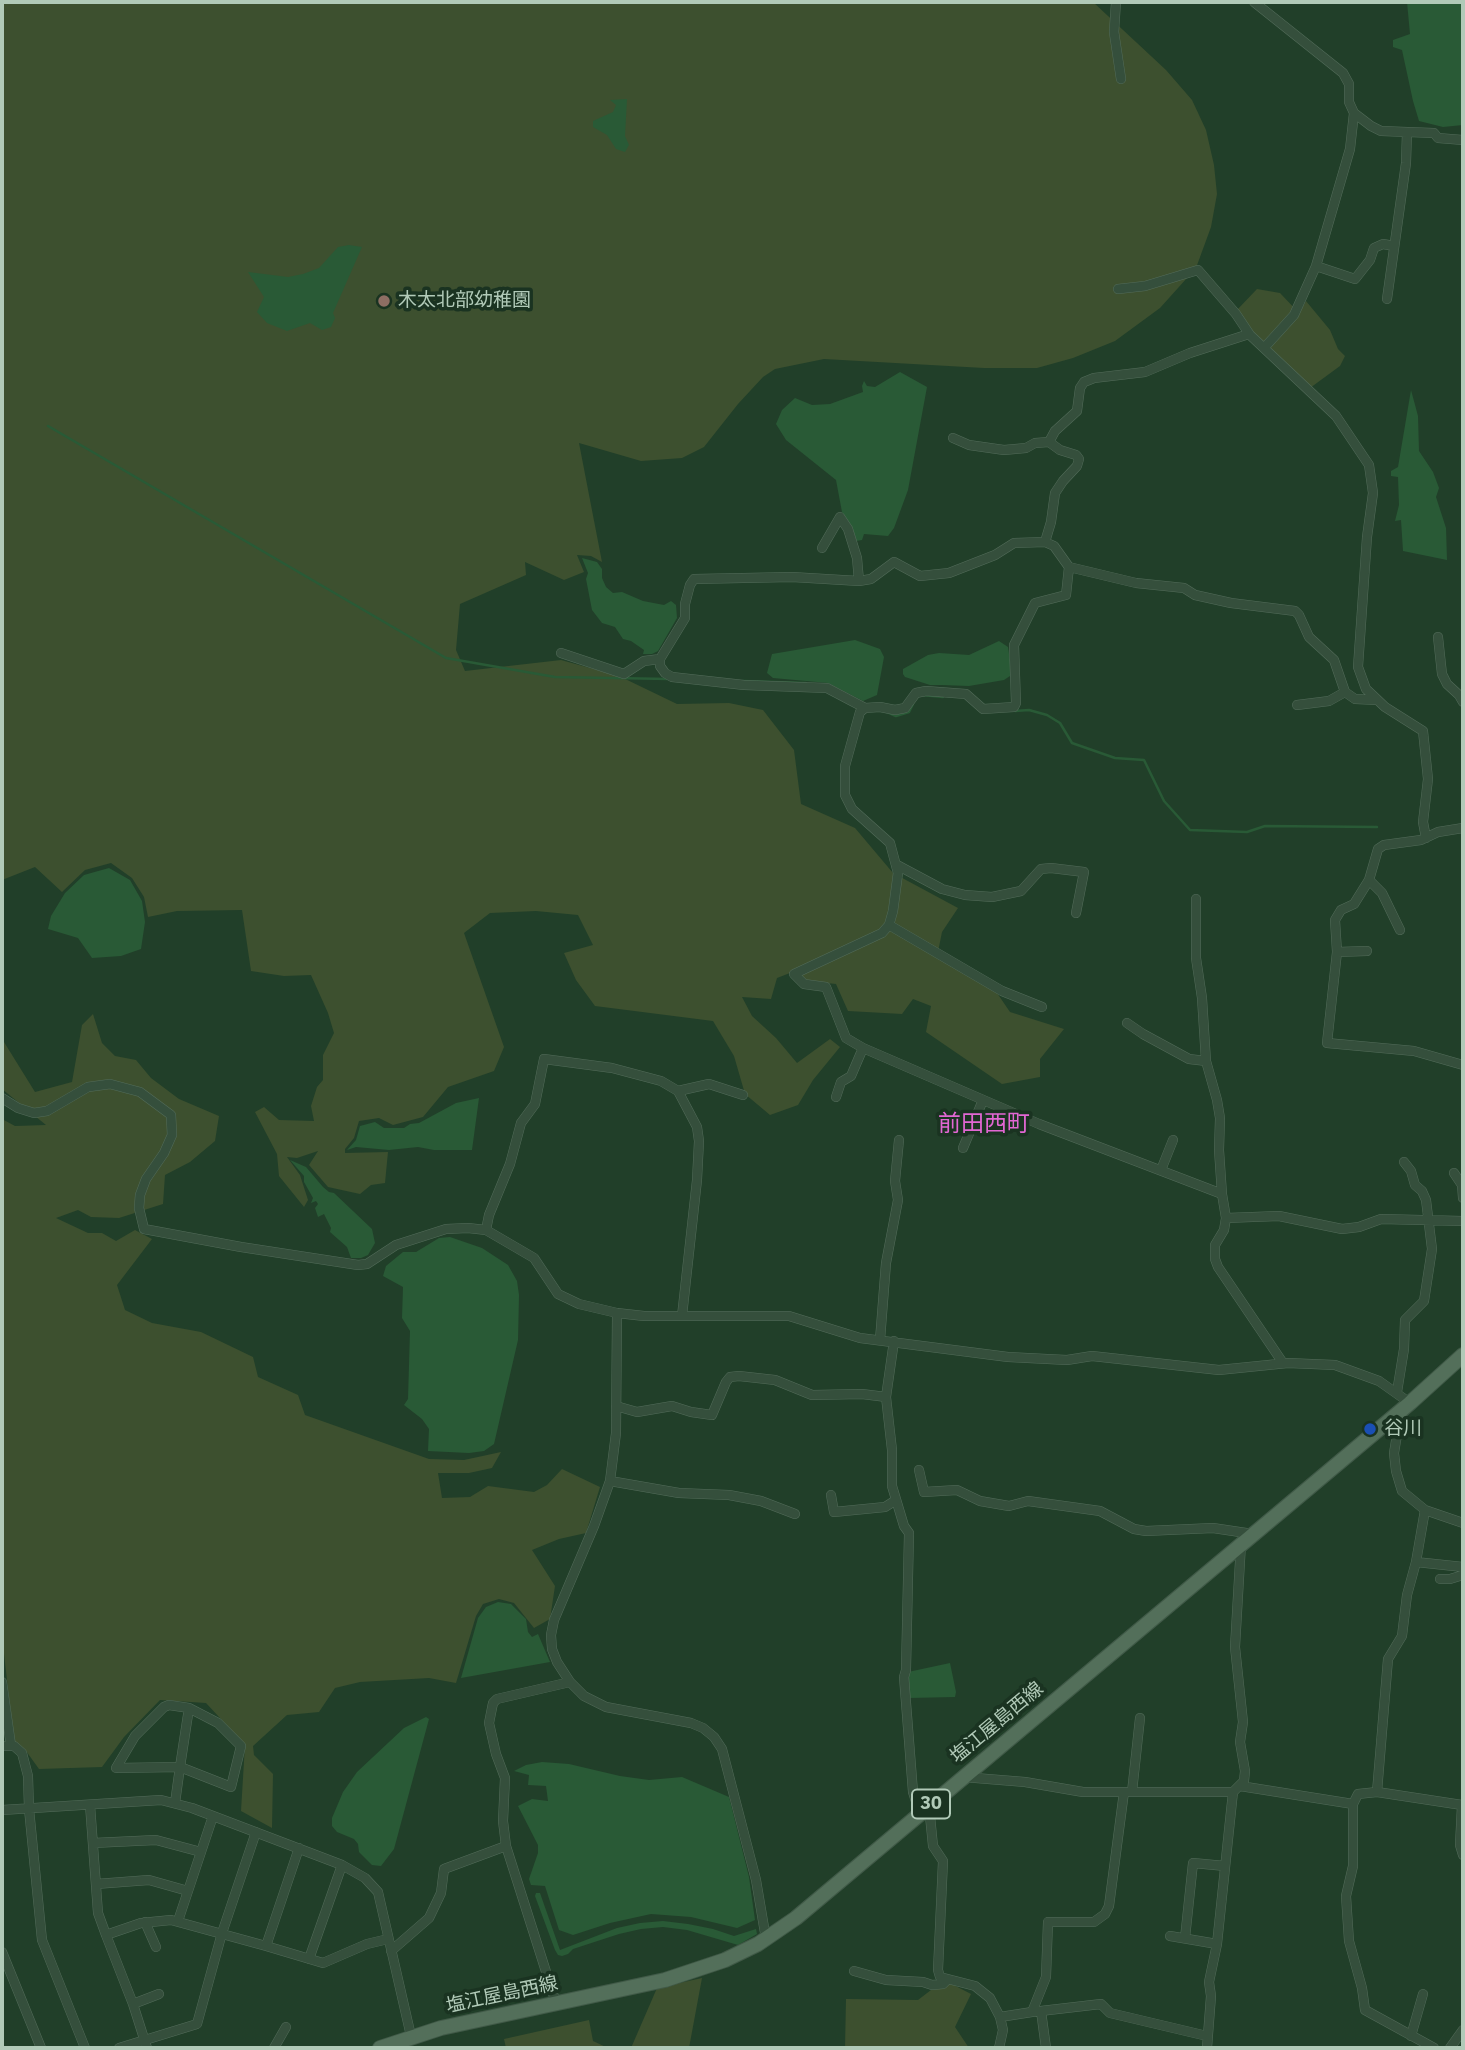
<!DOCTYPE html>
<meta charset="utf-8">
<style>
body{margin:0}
#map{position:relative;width:1465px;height:2050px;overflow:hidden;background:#213f29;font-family:"IBM Plex Sans",sans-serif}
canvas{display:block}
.frame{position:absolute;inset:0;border:4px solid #b1cab8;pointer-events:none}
</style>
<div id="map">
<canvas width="1465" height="2050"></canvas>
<div class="frame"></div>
</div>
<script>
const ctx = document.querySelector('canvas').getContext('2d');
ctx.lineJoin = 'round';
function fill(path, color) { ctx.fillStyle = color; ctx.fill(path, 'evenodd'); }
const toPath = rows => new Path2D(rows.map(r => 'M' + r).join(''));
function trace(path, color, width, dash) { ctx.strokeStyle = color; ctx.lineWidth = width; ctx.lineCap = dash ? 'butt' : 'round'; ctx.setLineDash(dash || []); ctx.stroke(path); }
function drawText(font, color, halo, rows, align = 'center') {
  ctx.font = font + ' "IBM Plex Sans","Noto Sans JP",sans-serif'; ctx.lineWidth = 7; ctx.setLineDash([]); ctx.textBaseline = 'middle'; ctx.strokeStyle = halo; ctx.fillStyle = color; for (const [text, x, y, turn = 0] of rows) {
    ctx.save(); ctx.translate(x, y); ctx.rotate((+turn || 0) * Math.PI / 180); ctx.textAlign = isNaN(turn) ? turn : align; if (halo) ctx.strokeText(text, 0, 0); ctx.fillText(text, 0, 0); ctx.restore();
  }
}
const green = toPath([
 [2,2,1093,2,1166,70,1192,100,1206,130,1214,165,1217,194,1211,227,1196,268,1160,308,1115,341,1073,358,1037,368,984,368,824,359,775,369,763,377,738,404,704,447,682,458,641,461,579,443,602,562,591,556,577,555,584,572,564,580,525,562,526,575,460,604,456,650,465,671,561,660,619,676,677,704,729,703,763,710,794,750,801,804,855,828,893,873,958,908,942,932,937,957,995,990,1010,1012,1064,1029,1040,1059,1040,1077,1002,1084,926,1032,931,1006,913,999,902,1014,848,1011,836,984,808,981,790,973,777,978,771,999,742,997,752,1016,776,1038,797,1063,830,1039,840,1047,813,1080,798,1105,770,1115,745,1094,734,1056,713,1021,595,1006,576,980,564,953,593,945,578,915,536,911,490,913,464,933,504,1047,494,1071,448,1087,423,1117,393,1125,379,1118,359,1121,354,1138,345,1149,345,1153,388,1152,385,1183,371,1185,360,1194,328,1187,309,1165,318,1151,297,1158,287,1157,300,1175,308,1200,304,1207,279,1176,277,1154,255,1112,264,1107,279,1120,314,1121,311,1106,317,1087,323,1080,323,1055,334,1033,328,1013,311,975,284,976,251,971,242,910,177,911,148,917,144,897,132,878,111,863,85,870,62,892,35,867,2,880],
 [1257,289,1280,293,1299,313,1306,301,1330,330,1338,349,1345,356,1340,366,1310,388,1251,333,1236,311],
 [93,1014,102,1043,115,1056,136,1060,151,1078,179,1099,219,1116,215,1141,190,1162,165,1175,163,1204,119,1218,91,1217,78,1210,56,1218,88,1233,102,1233,116,1241,135,1230,152,1239,117,1285,125,1310,152,1323,201,1332,253,1357,258,1377,298,1395,305,1415,429,1459,464,1460,501,1452,492,1468,469,1473,438,1473,442,1498,470,1497,488,1486,534,1492,547,1485,562,1469,600,1487,586,1533,559,1539,532,1550,555,1586,550,1619,534,1628,514,1603,499,1599,483,1604,476,1616,456,1683,429,1678,360,1682,335,1688,319,1712,287,1715,253,1746,254,1755,273,1774,272,1828,241,1811,245,1745,206,1703,160,1700,124,1737,102,1767,39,1769,26,1751,14,1742,2,1636,2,1119,15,1126,46,1125,2,1089,2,1034,4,1042,35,1092,72,1082,82,1025],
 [702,1978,689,2048,631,2048,657,1988],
 [944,1980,971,1994,955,2027,969,2048,845,2048,846,1999,918,2000],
 [589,2020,593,2041,608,2048,506,2048,504,2039]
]);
const water = toPath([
 [1407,2,1463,2,1463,125,1443,127,1419,121,1413,101,1402,50,1393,47,1393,40,1410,34],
 [627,99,625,136,629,145,625,152,616,149,607,135,593,127,593,121,613,112,616,105,610,100],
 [349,245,362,247,333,313,335,318,331,327,322,330,310,323,287,331,267,323,257,312,264,297,248,272,288,277,303,274,319,268,338,247],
 [900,372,927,387,908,490,894,528,888,536,864,534,862,540,856,541,842,512,836,480,786,440,776,424,782,410,795,398,812,405,830,404,863,392,862,386,864,381,867,386,875,387],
 [1411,390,1418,416,1419,451,1433,472,1439,488,1436,497,1446,528,1447,560,1403,551,1401,520,1395,521,1399,505,1398,477,1391,476,1391,471,1398,467],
 [582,558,597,562,602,569,602,578,606,587,613,593,622,592,643,601,664,605,671,601,676,605,677,618,658,651,652,654,643,654,644,650,631,641,623,639,615,627,602,623,592,610,586,579,588,573],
 [855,640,880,649,884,657,877,695,863,701,828,683,773,678,767,673,772,654],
 [999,641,1008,647,1010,660,1010,676,1004,680,969,686,941,685,930,685,905,677,903,674,903,669,928,655,939,653,969,655],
 [109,868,130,880,142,901,145,922,141,949,121,956,92,958,78,938,48,929,51,916,65,893,84,875],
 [479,1098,472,1150,434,1150,418,1147,389,1150,356,1147,347,1150,356,1140,360,1126,375,1122,384,1128,404,1128,410,1124,419,1123,456,1103],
 [290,1160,306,1167,323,1187,329,1192,334,1193,372,1229,375,1243,368,1255,361,1258,351,1258,347,1247,330,1232,331,1228,324,1214,318,1217,315,1208,318,1204,316,1201,311,1203,313,1198,304,1182,304,1176],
 [450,1237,482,1248,508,1265,517,1281,519,1295,518,1340,494,1444,484,1451,469,1453,428,1451,429,1429,422,1419,404,1405,408,1399,410,1331,402,1318,403,1287,383,1276,386,1266,403,1252,416,1252,439,1238],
 [498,1602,511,1604,526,1619,528,1632,532,1637,538,1634,550,1662,461,1678,478,1618,486,1607],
 [950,1663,956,1692,955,1697,909,1698,908,1672],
 [426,1717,429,1719,394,1849,381,1866,372,1865,359,1852,358,1844,354,1839,337,1832,332,1826,332,1818,343,1792,357,1772,404,1728],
 [542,1762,569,1764,620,1776,649,1780,682,1777,729,1797,749,1877,755,1920,737,1928,691,1917,651,1914,610,1923,573,1935,559,1930,545,1886,531,1885,529,1879,538,1853,538,1845,518,1806,532,1799,548,1801,546,1786,528,1785,529,1775,514,1771,526,1765],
 [536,1893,540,1893,560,1950,617,1928,640,1923,663,1921,688,1924,713,1929,734,1936,756,1929,757,1934,738,1945,687,1930,663,1927,641,1929,619,1934,573,1949,568,1954,562,1956,558,1955,555,1950,535,1896]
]);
const stream = toPath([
 [48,426,446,658,555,677,669,679],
 [743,681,806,683],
 [922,695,943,697],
 [1015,711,1029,710,1047,715,1060,723,1072,743,1115,758,1144,760,1164,801,1190,830,1247,832,1265,826,1377,827],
 [887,712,896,716,909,712,913,704]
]);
const street = toPath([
 [1116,2,1114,32,1121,79],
 [1254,2,1343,73,1349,84,1349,102,1354,113,1371,126,1381,131,1434,133,1438,138,1463,140],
 [1316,266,1355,279,1370,260,1374,248,1383,244,1394,246],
 [1118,289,1145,286,1198,270,1236,314,1250,335,1336,416,1369,465,1373,493,1367,537,1358,667,1366,689,1385,707,1423,731,1428,779,1423,822,1426,838],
 [1387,299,1406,163,1407,132],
 [1264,348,1294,315,1316,266,1350,149,1354,113],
 [953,438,969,445,1004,450,1026,448,1035,443,1049,442,1060,450,1076,455,1079,459,1077,466,1063,481,1055,493,1051,522,1045,542],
 [1049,442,1055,431,1077,411,1080,388,1084,382,1094,378,1145,372,1190,353,1249,334],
 [822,548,840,517,848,529,857,558,859,581],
 [1069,567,1136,583,1184,588,1195,595,1231,603,1295,611,1299,615,1309,637,1334,660,1345,692,1355,699,1377,700],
 [1438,637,1442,674,1447,684,1459,695,1463,702],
 [561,653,624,674,644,661,660,659,685,618,685,604,690,585,694,579,792,577,859,581,871,579,894,562,920,576,949,573,995,555,1014,543,1045,542,1054,546,1069,567,1066,595,1035,603,1014,645,1016,703,1014,707,983,709,966,694,926,691,916,693,905,708,895,710,880,707,865,708,860,712,845,766,845,795,852,809,890,843,898,873,893,911,889,925,882,933,794,974,804,984,826,987,846,1038,863,1048,1039,1124,1222,1194,1226,1218,1224,1230,1215,1245,1215,1259,1218,1267,1283,1363],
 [660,659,660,666,665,673,672,677,744,685,827,688,865,708],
 [1297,705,1329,701,1345,692],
 [897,865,942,889,965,895,992,897,1021,891,1041,869,1051,868,1084,872,1076,913],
 [1369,880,1382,893,1400,930],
 [1196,899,1196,958,1202,998,1206,1061],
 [889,925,1002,991,1042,1007],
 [1367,951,1337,952,1327,1043,1414,1051,1463,1065],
 [1337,952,1335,920,1341,910,1354,904,1369,880,1378,849,1384,845,1421,840,1438,832,1463,828],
 [1127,1023,1143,1034,1189,1059,1206,1061,1217,1100,1220,1118,1219,1150,1222,1194],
 [678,1091,697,1127,699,1141,697,1180,682,1316],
 [836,1097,841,1082,851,1076,863,1048],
 [2,1098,18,1108,34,1113,47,1111,88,1087,110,1084,140,1092,171,1115,172,1135,164,1153,146,1179,140,1195,139,1208,144,1229,241,1247,358,1265,367,1264,396,1245,446,1229,468,1228,486,1230,534,1258,558,1294,579,1304,617,1313,644,1316,789,1316,860,1338,1008,1357,1067,1360,1092,1356,1219,1370,1288,1363,1335,1365,1379,1381,1410,1403],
 [963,1148,983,1100],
 [1161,1170,1173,1140],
 [1454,1173,1462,1185,1463,1198],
 [1226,1218,1279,1216,1342,1229,1359,1227,1381,1219,1463,1221],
 [486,1230,489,1215,510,1164,521,1123,535,1104,544,1059,612,1068,661,1081,678,1091,709,1084,743,1095],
 [617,1313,616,1433,610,1481,594,1526,554,1620,551,1635,552,1649,557,1662,570,1682,584,1696,606,1707,691,1723,703,1728,714,1737,722,1749,756,1880,766,1939],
 [880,1340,886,1263,898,1200,895,1181,899,1140],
 [894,1341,886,1397,892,1450,892,1486,904,1526,909,1533,906,1670,904,1677,913,1792,920,1814],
 [1397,1392,1404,1349,1405,1320,1424,1301,1432,1249,1426,1200,1422,1191,1415,1185,1411,1171,1404,1162],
 [616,1406,637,1412,672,1406,691,1412,712,1415,726,1382,730,1377,739,1376,775,1380,812,1395,862,1394,886,1397],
 [919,1470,924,1492,957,1490,980,1501,1009,1506,1028,1501,1100,1511,1134,1529,1146,1531,1213,1528,1253,1534],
 [610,1481,679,1493,729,1495,761,1501,795,1514],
 [831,1495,834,1512,885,1507,896,1500],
 [1425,1510,1463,1523],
 [1416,1562,1463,1567],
 [1440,1579,1450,1579,1463,1575],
 [2,1682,11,1746],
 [2,1746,14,1746,22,1753,28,1776,29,1809,42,1940,85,2048],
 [963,1777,1025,1782,1083,1792,1124,1792,1109,1906,1105,1914,1094,1922,1048,1922,1046,1977,1032,2012,1000,2017],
 [1240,1786,1353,1804,1353,1866,1346,1896,1349,1941,1362,1988,1365,2010,1434,2048],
 [1124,1792,1233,1792,1244,1781,1245,1771,1240,1742,1243,1722,1235,1647,1241,1544],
 [1132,1792,1140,1718],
 [1377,1792,1388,1659,1402,1636,1407,1595,1416,1562,1425,1510,1402,1491,1396,1471,1394,1453,1401,1410],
 [175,1803,180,1767,189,1708,218,1723,241,1746,231,1787,180,1767,116,1768,135,1736,164,1707,169,1705,189,1708],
 [1353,1804,1358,1794,1377,1792,1462,1805,1460,1845,1463,1855],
 [90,1805,98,1913,106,1935],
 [929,1806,933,1846,943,1861,938,1970,940,1977,975,1986,990,1998,1000,2017,1003,2030,999,2048],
 [2,1810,161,1800,192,1808,342,1865,365,1878,378,1892,411,2036],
 [93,1843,156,1840,201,1852],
 [96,1884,149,1880,188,1891],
 [178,1921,213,1816],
 [145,1922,156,1947],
 [1170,1936,1217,1944],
 [1185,1938,1193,1863,1225,1866],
 [266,1946,323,1963,367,1944,388,1939],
 [391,1951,429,1918,441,1893,444,1869,506,1846],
 [2,1952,41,2048],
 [309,1959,342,1865],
 [854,1971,886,1980,923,1982,932,1985,943,1984,947,1980],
 [556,2003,506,1846,503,1821,505,1778,496,1754,489,1723,493,1703,497,1699,570,1682],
 [133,2004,159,1994],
 [1041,2011,1046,2048],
 [1032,2012,1101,2004,1110,2013,1207,2036],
 [1411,2036,1423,1994],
 [119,2048,197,2024,222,1933,256,1832],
 [147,2048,133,2004,106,1935,141,1923,171,1920,266,1946,299,1848],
 [274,2048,286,2027],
 [1207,2048,1211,1996,1209,1982,1217,1944,1233,1792],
 [1450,2048,1463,2030]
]);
const primary = toPath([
 [380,2048,441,2028,665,1980,725,1960,758,1944,796,1918,1410,1403,1463,1355]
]);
const markers = [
 [384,301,7,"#8d6e63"],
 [1370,1429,7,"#1a4fb4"]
];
const shields = [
 [931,1804,38]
];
const shieldNames = [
 ["30",931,1804]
];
const poiNames = [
 ["木太北部幼稚園",398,301],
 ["谷川",1384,1429]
];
const streetNames = [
 ["塩江屋島西線",997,1723,-40],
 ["塩江屋島西線",502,1995,-12]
];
const quarterNames = [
 ["前田西町",984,1124]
];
fill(green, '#3d502f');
fill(water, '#295a36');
trace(stream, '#295a36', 2.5);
trace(street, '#536c5a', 10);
trace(primary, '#415a48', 16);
trace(street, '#354f3c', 9);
trace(primary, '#536f5a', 14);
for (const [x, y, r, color] of markers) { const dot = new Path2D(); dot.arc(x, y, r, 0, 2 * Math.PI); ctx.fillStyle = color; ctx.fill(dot); trace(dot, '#1a3321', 2.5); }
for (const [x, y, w] of shields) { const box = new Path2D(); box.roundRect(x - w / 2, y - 14.5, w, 29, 5); ctx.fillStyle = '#1a3321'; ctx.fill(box); trace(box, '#b1cab8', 2); }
drawText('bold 18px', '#b1cab8', null, shieldNames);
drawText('19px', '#b1cab8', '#1a3321', poiNames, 'left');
drawText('19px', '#b1cab8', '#1a3321', streetNames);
drawText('23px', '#e267d3', '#1a3321', quarterNames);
</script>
